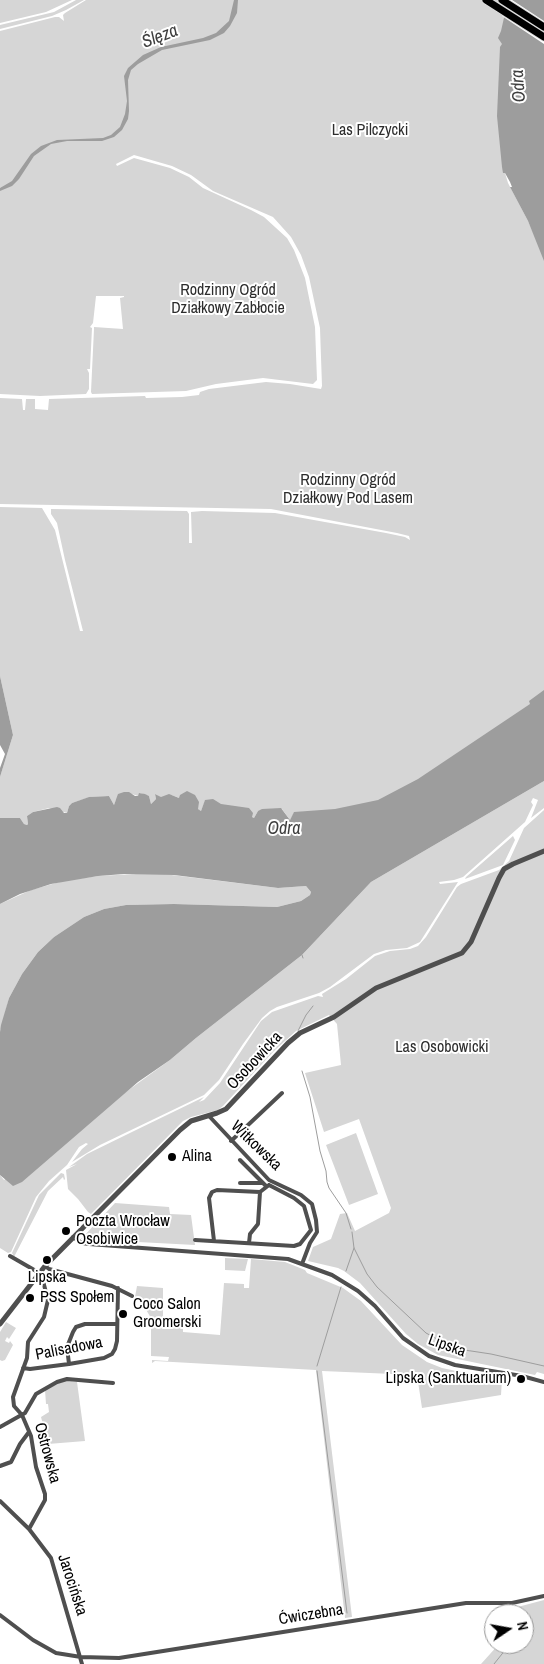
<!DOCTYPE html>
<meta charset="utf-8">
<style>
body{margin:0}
#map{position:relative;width:544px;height:1664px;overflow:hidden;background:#fff;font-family:"Archivo Narrow",sans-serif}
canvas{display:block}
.north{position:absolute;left:484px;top:1604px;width:50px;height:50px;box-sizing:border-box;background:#fff;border:1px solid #999;border-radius:50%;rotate:78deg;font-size:14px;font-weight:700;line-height:20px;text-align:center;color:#000}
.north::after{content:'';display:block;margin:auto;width:18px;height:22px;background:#000;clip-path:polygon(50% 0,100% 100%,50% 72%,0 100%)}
</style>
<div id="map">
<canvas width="544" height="1664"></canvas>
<div class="north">N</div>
</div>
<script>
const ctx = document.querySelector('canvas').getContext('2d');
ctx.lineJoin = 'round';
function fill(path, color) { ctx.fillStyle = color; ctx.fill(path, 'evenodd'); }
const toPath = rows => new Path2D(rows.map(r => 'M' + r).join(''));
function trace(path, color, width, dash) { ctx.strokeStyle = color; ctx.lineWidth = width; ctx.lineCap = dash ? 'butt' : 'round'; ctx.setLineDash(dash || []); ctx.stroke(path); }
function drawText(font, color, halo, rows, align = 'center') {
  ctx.font = font + ' "Archivo Narrow",sans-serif'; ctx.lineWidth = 4; ctx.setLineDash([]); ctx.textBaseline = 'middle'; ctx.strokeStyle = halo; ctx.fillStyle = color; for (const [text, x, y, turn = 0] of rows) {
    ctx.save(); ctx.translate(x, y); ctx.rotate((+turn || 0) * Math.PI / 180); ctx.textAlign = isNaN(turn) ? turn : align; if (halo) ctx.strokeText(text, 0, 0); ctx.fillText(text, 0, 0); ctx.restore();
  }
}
const green = toPath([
 [0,0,72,0,46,12,0,23],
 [76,0,84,0,66,10,52,16,0,29,0,25,54,12],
 [86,0,508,0,502,44,505,173,508,183,528,221,544,257,544,692,528,708,436,770,379,801,343,809,294,813,290,820,282,809,258,811,254,818,221,805,205,801,201,811,177,797,171,795,162,798,155,794,156,799,151,804,149,796,140,793,138,796,132,794,116,800,114,805,109,796,90,797,72,803,69,806,67,813,49,808,33,812,27,816,28,824,27,825,24,824,20,818,0,818,0,777,13,735,0,676,0,507,42,508,55,530,80,631,83,631,65,560,57,523,51,514,51,509,187,511,189,514,189,543,192,543,191,512,202,511,275,513,386,533,405,537,410,540,409,536,397,533,271,509,0,504,0,398,22,399,23,410,25,410,26,399,35,399,35,409,48,410,49,399,145,396,146,398,182,397,199,395,200,392,209,389,266,382,290,384,321,389,322,386,320,328,309,277,301,255,291,237,273,217,213,191,191,175,172,166,134,155,116,164,117,166,134,158,170,168,189,177,203,188,251,210,264,217,287,238,294,250,305,278,315,327,317,380,313,384,263,378,216,384,186,391,92,394,91,392,94,329,94,327,123,329,120,298,124,297,124,296,96,296,93,323,90,327,92,328,90,369,87,369,89,373,89,389,86,394,40,396,0,394,0,31,55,17,59,17,64,21,63,15,65,13],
 [544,781,544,808,531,818,538,800,533,798,531,802,533,805,525,822,463,877,454,880,439,882,440,884,458,882,420,942,407,948,386,950,374,954,330,987,319,993,277,1007,270,1011,262,1018,243,1044,219,1080,204,1095,100,1145,72,1162,82,1149,88,1144,86,1143,79,1147,67,1165,49,1181,36,1197,11,1252,8,1253,0,1248,0,1175,4,1180,170,1060,196,1038,302,955,371,882],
 [544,810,544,1374,537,1372,535,1375,438,1355,418,1344,406,1334,360,1283,344,1271,338,1268,308,1261,313,1247,331,1239,340,1214,347,1213,355,1231,389,1213,391,1208,359,1119,324,1132,305,1073,341,1065,337,1024,329,1015,296,1031,274,1051,223,1106,218,1110,191,1117,183,1121,91,1214,88,1212,78,1199,68,1189,66,1170,77,1164,69,1167,87,1154,134,1131,204,1097,199,1102,204,1100,220,1083,261,1021,272,1012,318,996,323,997,322,994,346,979,375,956,390,951,410,949,418,946,426,937,457,887,461,884,499,870,509,861,524,828],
 [513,836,515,840,503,865,465,879,466,877],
 [155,873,278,888,306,886,311,892,310,895,301,901,277,907,174,904,126,905,104,909,84,917,54,937,38,952,22,974,9,998,0,1032,0,904,31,890,63,881,98,876],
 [356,1133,378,1194,349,1205,326,1145],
 [61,1173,64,1174,65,1179,64,1180,63,1177,48,1191,14,1257,12,1253,39,1195],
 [115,1203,169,1207,170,1214,191,1215,195,1245,81,1239],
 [225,1258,248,1259,245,1271,225,1270],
 [251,1259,285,1262,305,1270,307,1273,343,1288,361,1301,402,1345,427,1362,442,1368,466,1373,467,1378,502,1379,501,1395,422,1408,417,1375,322,1371,352,1617,345,1618,316,1370,155,1361,152,1363,152,1360,168,1361,169,1357,151,1356,151,1318,142,1303,135,1297,137,1286,163,1288,163,1320,183,1322,183,1332,220,1335,224,1283,244,1284,244,1288,249,1288],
 [6,1322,16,1328,9,1339,7,1337,5,1341,9,1343,10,1341,13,1345,5,1360,2,1361,0,1360,0,1332],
 [65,1380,77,1382,85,1441,48,1444,41,1417,49,1412,48,1404,46,1404,45,1390],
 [544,1600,544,1664,481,1664,499,1644,524,1644,524,1614,514,1614,514,1608]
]);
const water = toPath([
 [234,0,238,0,237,13,230,26,224,33,210,40,162,50,138,64,131,70,128,80,129,111,128,119,122,130,114,137,102,141,67,141,51,144,34,156,19,179,12,186,0,191,0,188,12,181,31,154,41,146,57,140,103,138,111,135,120,127,125,114,127,101,124,76,128,68,143,55,161,47,203,38,216,33,229,21],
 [508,0,544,0,544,261,528,221,510,187,512,187,510,182,505,173,503,173,502,167,497,116,500,47,502,44,498,38,501,31],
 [0,676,13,735,0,777,0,768,5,754,0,745],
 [544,690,544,781,371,882,302,955,196,1038,170,1060,138,1082,22,1182,13,1186,0,1175,0,1032,1,1025,9,998,22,974,38,952,54,937,84,917,104,909,126,905,174,904,277,907,301,901,310,895,311,892,306,886,278,888,174,875,124,874,98,876,51,884,20,894,0,904,0,818,20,818,24,824,27,825,28,824,27,816,33,812,57,807,60,808,64,813,67,813,69,806,72,803,89,797,109,796,114,805,118,794,124,792,129,792,135,796,138,796,139,793,145,794,149,796,151,804,156,799,155,794,161,797,169,794,179,798,180,795,187,791,195,795,199,802,198,809,201,811,205,800,213,799,221,804,249,808,253,813,252,817,254,818,258,811,262,809,281,808,290,820,294,812,335,809,378,800,418,779,530,704,529,701]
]);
const pier = toPath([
 [505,0,512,0,544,21,544,44,502,16]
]);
const stream = toPath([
 [302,955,303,958],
 [298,1031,306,1015,313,1006],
 [302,1071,310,1097,320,1151,326,1171,327,1182,329,1188,346,1213,351,1229],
 [352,1232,354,1248,367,1274,377,1287,426,1333,450,1346,458,1349,491,1354,544,1366],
 [346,1271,354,1248],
 [317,1366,341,1287],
 [317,1371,347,1613],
 [515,1608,515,1614],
 [494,1664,510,1644]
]);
const minor = toPath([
 [209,1116,269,1180,301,1195,312,1204,316,1220,317,1232,310,1243,302,1264],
 [231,1141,282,1093],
 [240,1160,266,1186],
 [240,1183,263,1183],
 [73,1237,82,1243,89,1244,288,1259,332,1275,358,1291,375,1306,403,1338,429,1356,455,1365,522,1376,544,1382],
 [195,1240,294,1246,300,1244,311,1230,304,1206,294,1198,269,1185],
 [214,1241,209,1198,212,1192,217,1190,260,1192,269,1185],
 [249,1243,250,1234,258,1224,260,1192],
 [10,1256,36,1271,43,1281,48,1300,44,1317,28,1342,27,1358,13,1397,14,1406,22,1415,31,1436,36,1467,45,1494,45,1500,29,1529],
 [45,1266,49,1269,112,1286,132,1296],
 [69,1364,67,1347,73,1332,76,1327,85,1324,117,1324],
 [23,1368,30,1369,69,1364,104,1358,112,1354,115,1349,117,1341,118,1288],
 [0,1427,25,1413,36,1394,57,1382,67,1379,113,1383],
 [0,1466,11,1462,20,1444,29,1432],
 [0,1501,29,1529,51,1558,82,1664],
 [0,1615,33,1640,56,1653,81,1657,119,1658,466,1603,512,1603,544,1596]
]);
const tertiary = toPath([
 [0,1324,45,1266,180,1130,191,1121,217,1113,226,1109,288,1043,300,1033,334,1017,376,988,462,953,471,942,499,878,504,869,513,864,544,851]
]);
const motorway = toPath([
 [486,0,544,37],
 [502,0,544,27]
]);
const markers = [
 [172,1157,5,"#000"],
 [66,1231,5,"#000"],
 [47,1260,5,"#000"],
 [30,1298,5,"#000"],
 [123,1314,5,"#000"],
 [521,1379,5,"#000"]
];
const parkNames = [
 ["Las Pilczycki",370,131],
 ["Rodzinny Ogród",228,291],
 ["Działkowy Zabłocie",228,309],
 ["Rodzinny Ogród",348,481],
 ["Działkowy Pod Lasem",348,499],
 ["Las Osobowicki",442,1048]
];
const streetNames = [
 ["Osobowicka",255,1061,-47],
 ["Witkowska",256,1146,44],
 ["Lipska",447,1346,20],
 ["Palisadowa",69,1349,-11],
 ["Ostrowska",47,1453,75],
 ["Jarocińska",72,1585,72],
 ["Ćwiczebna",311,1615,-9]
];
const poiNames = [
 ["Alina",182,1157],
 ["Poczta Wrocław",76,1222],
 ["Osobiwice",76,1240],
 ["Lipska",47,1278,"center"],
 ["PSS Społem",40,1298],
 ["Coco Salon",133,1305],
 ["Groomerski",133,1323],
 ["Lipska (Sanktuarium)",511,1379,"right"]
];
const waterNames = [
 ["Ślęza",160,37,-21],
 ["Odra",519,86,-94],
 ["Odra",284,829]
];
fill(green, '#d6d6d6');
fill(water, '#9d9d9d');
fill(pier, '#fff');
trace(stream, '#9d9d9d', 1);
trace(motorway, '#dbdbdb', 9);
trace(minor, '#4f4f4f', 4);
trace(tertiary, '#4f4f4f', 5);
trace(motorway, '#000', 7);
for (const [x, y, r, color] of markers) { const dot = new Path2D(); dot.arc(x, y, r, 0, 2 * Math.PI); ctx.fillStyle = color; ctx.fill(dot); trace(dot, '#fff', 2); }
drawText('16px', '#2d2d2d', '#fff', parkNames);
drawText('16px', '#000', '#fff', streetNames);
drawText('16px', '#000', '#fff', poiNames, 'left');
drawText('italic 18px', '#3e3e3e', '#fff', waterNames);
</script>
